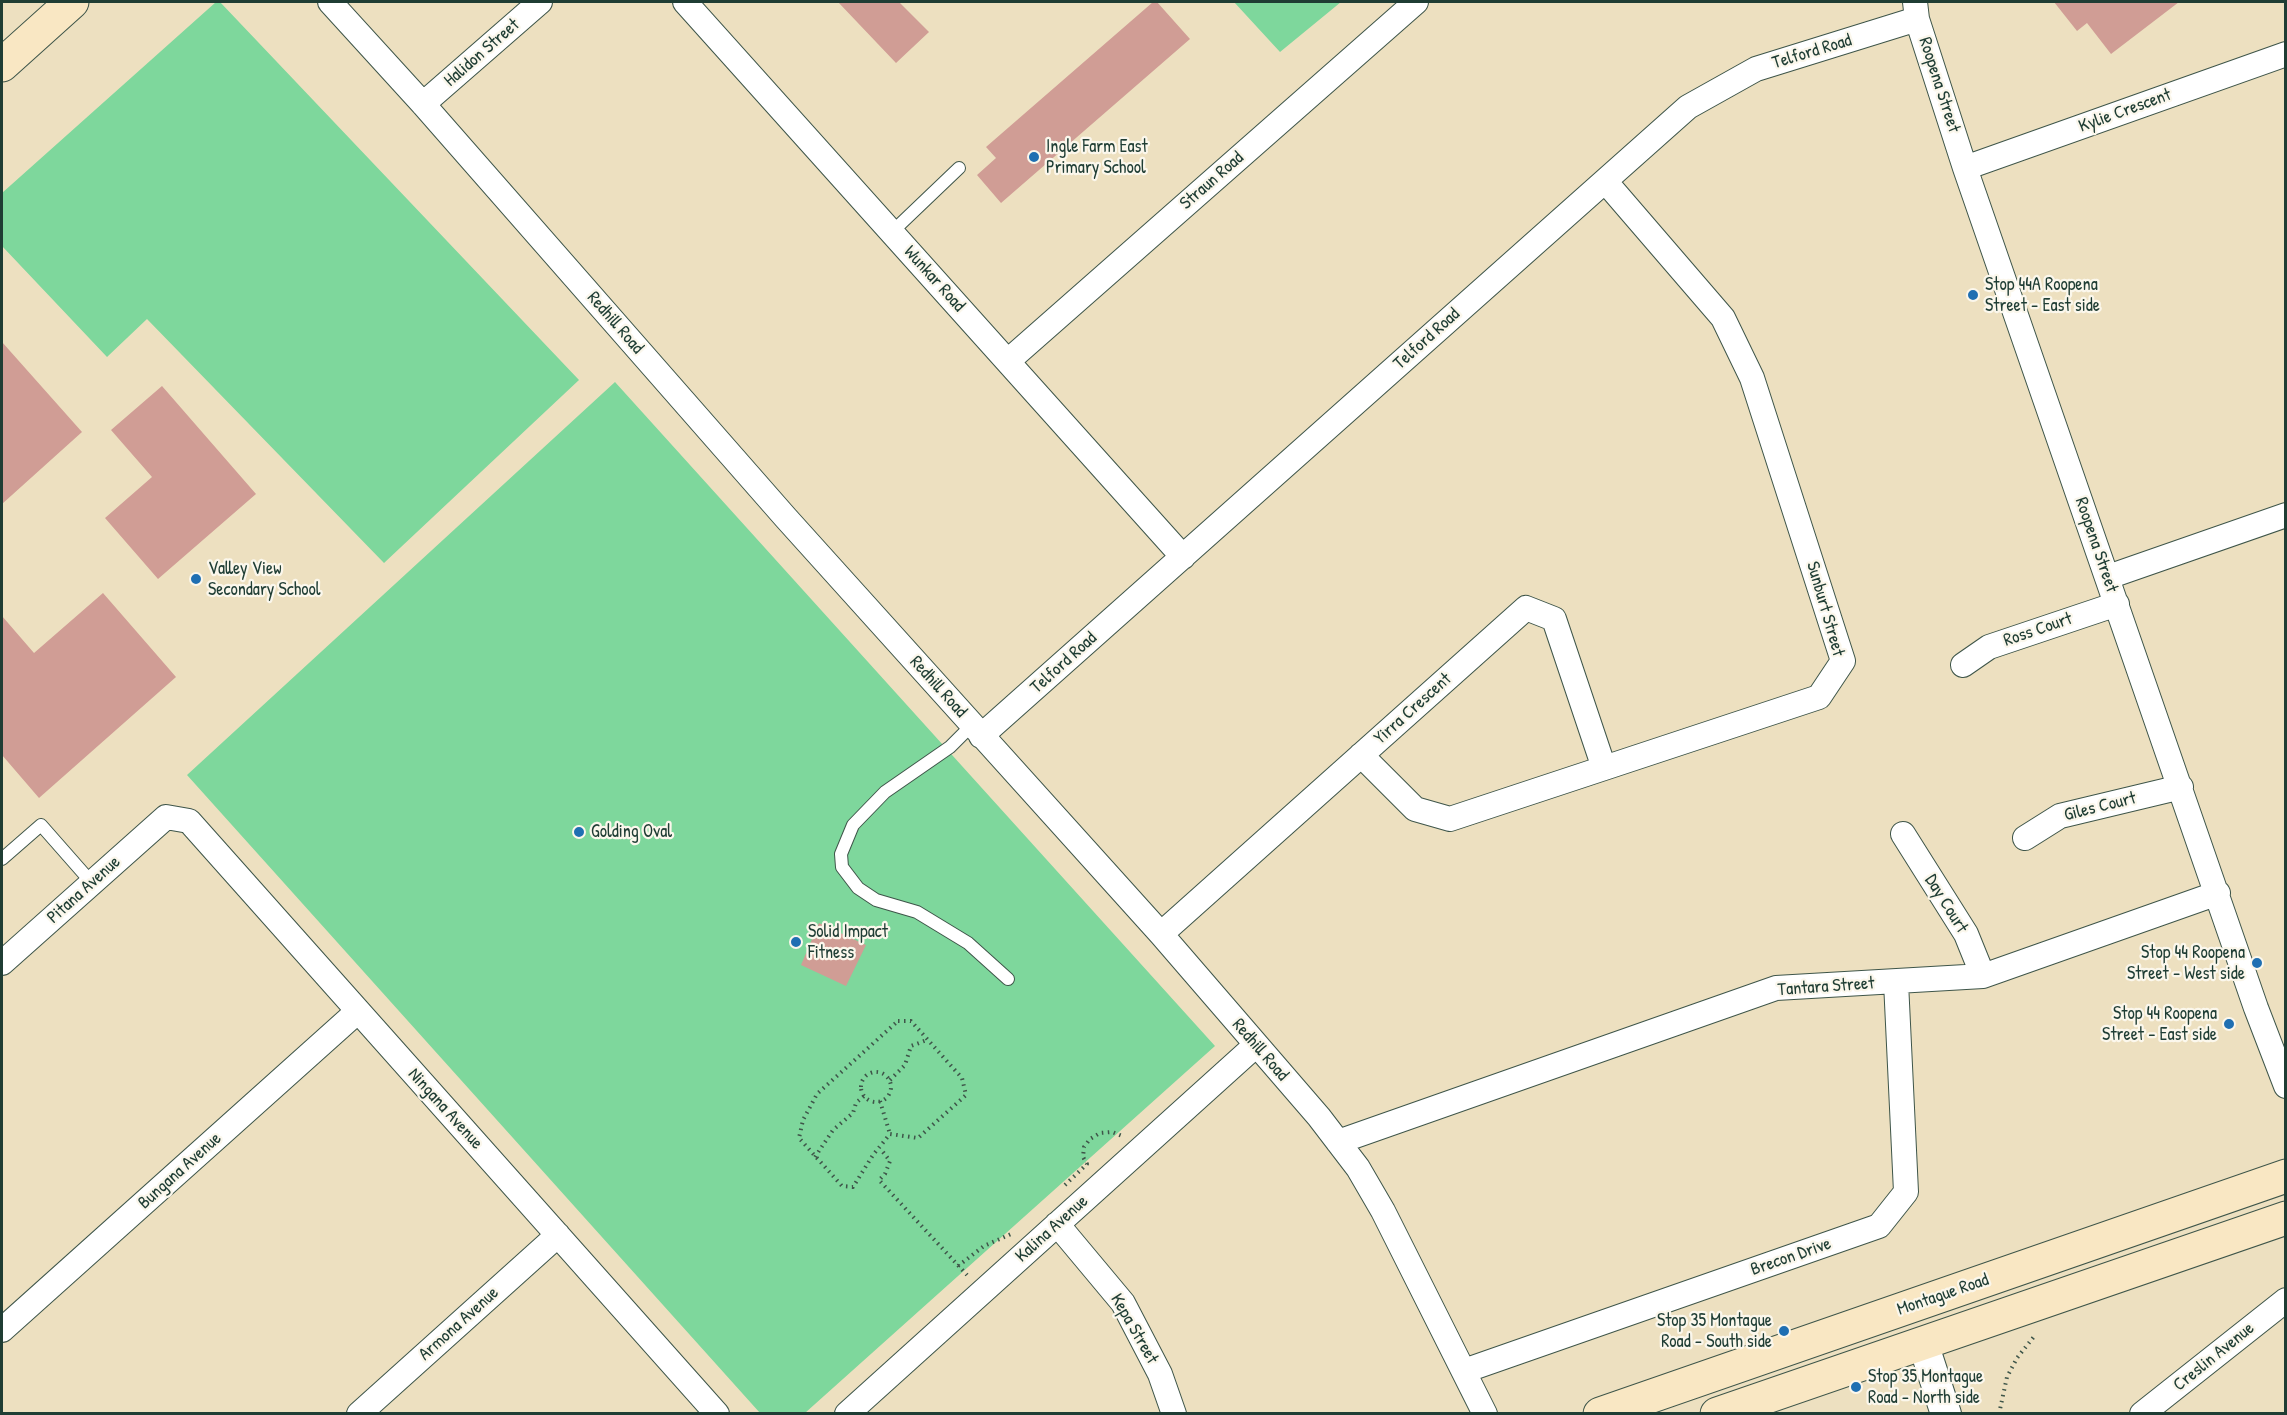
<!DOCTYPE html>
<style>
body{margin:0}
#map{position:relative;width:2287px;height:1415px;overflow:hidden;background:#ede0c0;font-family:"Patrick Hand",sans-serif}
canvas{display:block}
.frame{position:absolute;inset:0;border:3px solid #1f3d34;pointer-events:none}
</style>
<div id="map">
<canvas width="2287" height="1415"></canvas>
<div class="frame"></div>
</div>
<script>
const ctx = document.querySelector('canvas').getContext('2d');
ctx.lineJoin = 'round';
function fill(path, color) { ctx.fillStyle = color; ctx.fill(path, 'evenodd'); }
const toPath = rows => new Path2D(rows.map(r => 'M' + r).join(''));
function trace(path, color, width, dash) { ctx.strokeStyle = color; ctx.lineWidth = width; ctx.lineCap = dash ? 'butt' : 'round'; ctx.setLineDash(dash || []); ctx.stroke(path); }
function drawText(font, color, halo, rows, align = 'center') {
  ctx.font = font + ' "Patrick Hand",sans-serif'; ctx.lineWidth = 4.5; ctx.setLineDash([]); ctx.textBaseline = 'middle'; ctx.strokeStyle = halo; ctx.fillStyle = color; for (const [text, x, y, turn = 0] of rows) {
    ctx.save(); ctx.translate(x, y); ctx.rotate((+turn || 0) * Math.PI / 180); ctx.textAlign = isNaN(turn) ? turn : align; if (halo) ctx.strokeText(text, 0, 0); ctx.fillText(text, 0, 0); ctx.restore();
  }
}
const green = toPath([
 [216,2,220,2,579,380,384,563,147,319,107,357,2,246,2,193],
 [1234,2,1341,2,1280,52],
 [615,382,1215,1046,805,1413,760,1413,187,775]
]);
const building = toPath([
 [838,2,899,2,929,32,896,63],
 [1153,2,1157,2,1190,39,1001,203,977,175,996,158,986,147],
 [2054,2,2179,2,2111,54,2087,23,2077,31],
 [2,342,82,432,2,504],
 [162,386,256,494,158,579,105,518,152,477,111,430],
 [103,593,176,677,39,798,2,755,2,616,34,653],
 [819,923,866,945,846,986,801,965]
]);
const path = toPath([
 [898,1021,911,1021,962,1078,966,1095,918,1138,890,1134,873,1155,853,1187,842,1186,799,1138,803,1120,817,1094,898,1021],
 '861 1087a15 15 0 1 1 30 0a15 15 0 1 1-30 0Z',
 [890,1080,905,1065,911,1046,927,1040],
 [880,1101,890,1134],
 [883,1152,890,1161,885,1174,879,1180,967,1275],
 [815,1157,833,1130,853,1113,856,1103,864,1096],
 [1065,1185,1087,1164,1083,1157,1084,1147,1090,1139,1100,1133,1112,1132,1122,1136],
 [958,1266,984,1246,1011,1234],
 [1999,1414,2007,1377,2017,1358,2036,1334]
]);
const service = toPath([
 [892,232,959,168],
 [972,725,950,747,885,792,853,825,841,854,842,867,858,888,876,900,917,912,968,943,1008,979],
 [2,859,41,825,92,883]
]);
const minor = toPath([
 [330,2,423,104,786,518,1161,934,1319,1117,1358,1168,1383,1211,1485,1414],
 [685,2,1183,557],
 [1915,2,1917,19,1965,168,2256,1008,2286,1086],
 [423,104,540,2],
 [1965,168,2286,54],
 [1008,361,1416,2],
 [2108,577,2286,515],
 [1963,665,1989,647,2117,604],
 [981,736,1688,107,1756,69,1917,19],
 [1361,755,1415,809,1450,819,1819,697,1843,661,1752,378,1723,318,1605,181],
 [1903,834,1966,934,1983,976],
 [2025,838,2060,816,2181,787],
 [1161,934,1526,608,1554,619,1604,768],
 [2,963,166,817,189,821,717,1414],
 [1338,1142,1776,988,1983,976,2218,893],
 [1057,1224,1123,1303,1160,1374,1174,1414],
 [2,1330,358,1011],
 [1464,1371,1879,1226,1906,1192,1896,982],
 [359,1414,558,1235],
 [847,1414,1256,1045],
 [2142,1414,2286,1300]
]);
const tertiary = toPath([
 [1923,1343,1946,1414]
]);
const secondary = toPath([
 [2,65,72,2],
 [1600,1414,2286,1176],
 [1717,1414,2286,1218]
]);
const markers = [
 [1034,157,6,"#1f6fb2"],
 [1973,295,6,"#1f6fb2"],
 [196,579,6,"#1f6fb2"],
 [579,832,6,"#1f6fb2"],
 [796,942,6,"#1f6fb2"],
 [2257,963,6,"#1f6fb2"],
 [2229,1024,6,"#1f6fb2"],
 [1784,1331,6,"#1f6fb2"],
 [1856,1387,6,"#1f6fb2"]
];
const streetNames = [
 ["Telford Road",1812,52,-17],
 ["Halidon Street",482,53,-41],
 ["Roopena Street",1939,85,72],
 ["Kylie Crescent",2125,111,-20],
 ["Straun Road",1212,181,-41],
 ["Wunkar Road",934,279,48],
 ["Redhill Road",615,323,49],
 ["Telford Road",1427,339,-42],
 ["Roopena Street",2096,545,71],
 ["Sunburt Street",1825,609,74],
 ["Ross Court",2038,630,-19],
 ["Telford Road",1064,663,-42],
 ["Redhill Road",938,687,48],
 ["Yirra Crescent",1413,709,-42],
 ["Giles Court",2100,807,-14],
 ["Pitana Avenue",84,890,-42],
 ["Day Court",1946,904,58],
 ["Tantara Street",1826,987,-4],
 ["Redhill Road",1260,1050,49],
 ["Ningana Avenue",445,1109,48],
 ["Bungana Avenue",180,1171,-42],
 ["Kalina Avenue",1052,1229,-42],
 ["Brecon Drive",1791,1257,-19],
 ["Montague Road",1943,1295,-19],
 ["Armona Avenue",459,1324,-42],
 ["Kepa Street",1134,1329,60],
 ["Creslin Avenue",2214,1357,-39]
];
const poiNames = [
 ["Ingle Farm East",1046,147],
 ["Primary School",1046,168],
 ["Stop 44A Roopena",1985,285],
 ["Street - East side",1985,306],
 ["Valley View",208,569],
 ["Secondary School",208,590],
 ["Golding Oval",591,832],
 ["Solid Impact",808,932],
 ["Fitness",808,953],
 ["Stop 44 Roopena",2245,953,"right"],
 ["Street - West side",2245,974,"right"],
 ["Stop 44 Roopena",2217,1014,"right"],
 ["Street - East side",2217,1035,"right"],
 ["Stop 35 Montague",1772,1321,"right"],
 ["Road - South side",1772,1342,"right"],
 ["Stop 35 Montague",1868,1377],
 ["Road - North side",1868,1398]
];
fill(green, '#7ed79c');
fill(building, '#d09d95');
trace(service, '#3e5549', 14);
trace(minor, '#3e5549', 26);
trace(tertiary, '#3e5549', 32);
trace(secondary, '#3e5549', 35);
trace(path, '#3e5549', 4, [1.5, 4.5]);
trace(service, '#fff', 12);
trace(minor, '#fff', 24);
trace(tertiary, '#fff', 30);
trace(secondary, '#f9e7c3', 33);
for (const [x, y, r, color] of markers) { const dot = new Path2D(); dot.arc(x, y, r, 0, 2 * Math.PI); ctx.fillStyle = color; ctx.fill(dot); trace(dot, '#fbf7ec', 2); }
drawText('18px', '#1f3d34', '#fbf7ec', streetNames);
drawText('18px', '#1f3d34', '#fbf7ec', poiNames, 'left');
</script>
